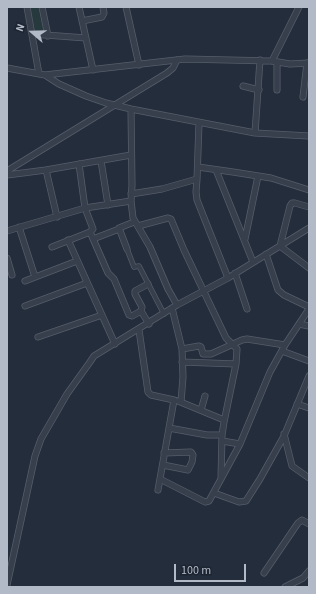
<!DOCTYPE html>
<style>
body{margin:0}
#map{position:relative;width:316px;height:594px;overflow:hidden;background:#242d3c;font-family:"Source Sans 3",sans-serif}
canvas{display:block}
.frame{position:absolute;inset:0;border:8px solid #b3bac7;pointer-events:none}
.north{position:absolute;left:12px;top:12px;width:40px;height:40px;-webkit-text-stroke:3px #1d2431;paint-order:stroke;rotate:290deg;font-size:11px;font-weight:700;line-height:16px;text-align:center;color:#b3bac7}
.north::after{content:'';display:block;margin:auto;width:14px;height:18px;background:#b3bac7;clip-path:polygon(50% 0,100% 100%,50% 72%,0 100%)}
.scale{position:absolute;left:174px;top:564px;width:72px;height:18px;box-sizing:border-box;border:2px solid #b3bac7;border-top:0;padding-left:5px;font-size:12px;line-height:14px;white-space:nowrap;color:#b3bac7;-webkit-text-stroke:3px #1d2431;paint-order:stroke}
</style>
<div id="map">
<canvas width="316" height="594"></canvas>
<div class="frame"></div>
<div class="north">N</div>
<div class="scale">100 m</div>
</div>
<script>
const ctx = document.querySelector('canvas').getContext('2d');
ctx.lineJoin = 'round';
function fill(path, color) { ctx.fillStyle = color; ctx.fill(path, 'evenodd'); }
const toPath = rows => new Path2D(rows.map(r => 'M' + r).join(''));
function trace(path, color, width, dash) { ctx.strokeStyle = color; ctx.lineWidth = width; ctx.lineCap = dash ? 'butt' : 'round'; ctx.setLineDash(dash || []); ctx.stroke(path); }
const green = toPath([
 [28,7,38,7,44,34,33,33]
]);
const pedestrian = toPath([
 [127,249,134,267,139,266,164,314]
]);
const minor = toPath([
 [27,7,39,74],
 [42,7,48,36],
 [79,7,93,70],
 [126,7,139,65],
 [82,21,102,17,104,13,103,7],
 [32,34,86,38],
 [272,61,299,7],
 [7,68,45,75,59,84,86,96,106,103,131,109,255,133,309,136],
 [45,75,185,59,272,61,290,64,309,63],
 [243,86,259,90],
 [277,90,277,62],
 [303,97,307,63],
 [131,109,132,185,131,201,133,218,150,247,168,289,177,305],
 [255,133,260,60],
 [101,161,108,205],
 [198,167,233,172,271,178,309,190],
 [46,170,57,217],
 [216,170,253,262],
 [7,171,167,73,173,68,177,60],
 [7,175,46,170,131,155],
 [197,179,196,192,197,200,228,278],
 [131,194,162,189,197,179,199,123],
 [309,207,295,203,292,203,290,206,280,246,309,268],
 [138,226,168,218,171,219,184,250,226,338,237,349,236,364,224,422,222,435,221,479],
 [19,227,35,277],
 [7,231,85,208,131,201],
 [90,232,108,273,114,279,129,315,132,316,141,311,149,324],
 [93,239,119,229],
 [245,239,258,176],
 [68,240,115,344],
 [52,247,90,232,93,229,85,208,79,164],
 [127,249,119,228,134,222],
 [266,254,278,290,284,295,309,307],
 [7,258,12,275],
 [235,273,247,309],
 [25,281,77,261],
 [25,306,87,283],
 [172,308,182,349,183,377,181,402],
 [141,311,142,307,135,294,135,291,148,284],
 [299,324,309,326],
 [139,330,148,392,151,395,174,400,158,490],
 [38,337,102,315],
 [182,349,199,346,201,347,203,354,211,354,242,340,247,339,285,345],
 [282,351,309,361],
 [182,362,236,364],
 [178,401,224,420],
 [297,404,309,408],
 [201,410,205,396],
 [169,428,207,435,222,435],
 [284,434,292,466,309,478],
 [222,441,240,444],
 [163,465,188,470,192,462,193,455,191,452,164,453],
 [160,479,205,502,209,501,240,444,270,372,285,345,309,309],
 [214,493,239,502,246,501,260,479,284,436,309,376],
 [264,573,298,523,302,520,309,524],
 [7,585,35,456,41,439,67,394,90,362,94,356,177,305,228,278,309,228],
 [285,587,303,578,309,571]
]);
fill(green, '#26393d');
trace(pedestrian, '#565d6a', 5.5);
trace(minor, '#565d6a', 7);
trace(pedestrian, '#373f4c', 4);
trace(minor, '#373f4c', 5.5);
</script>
